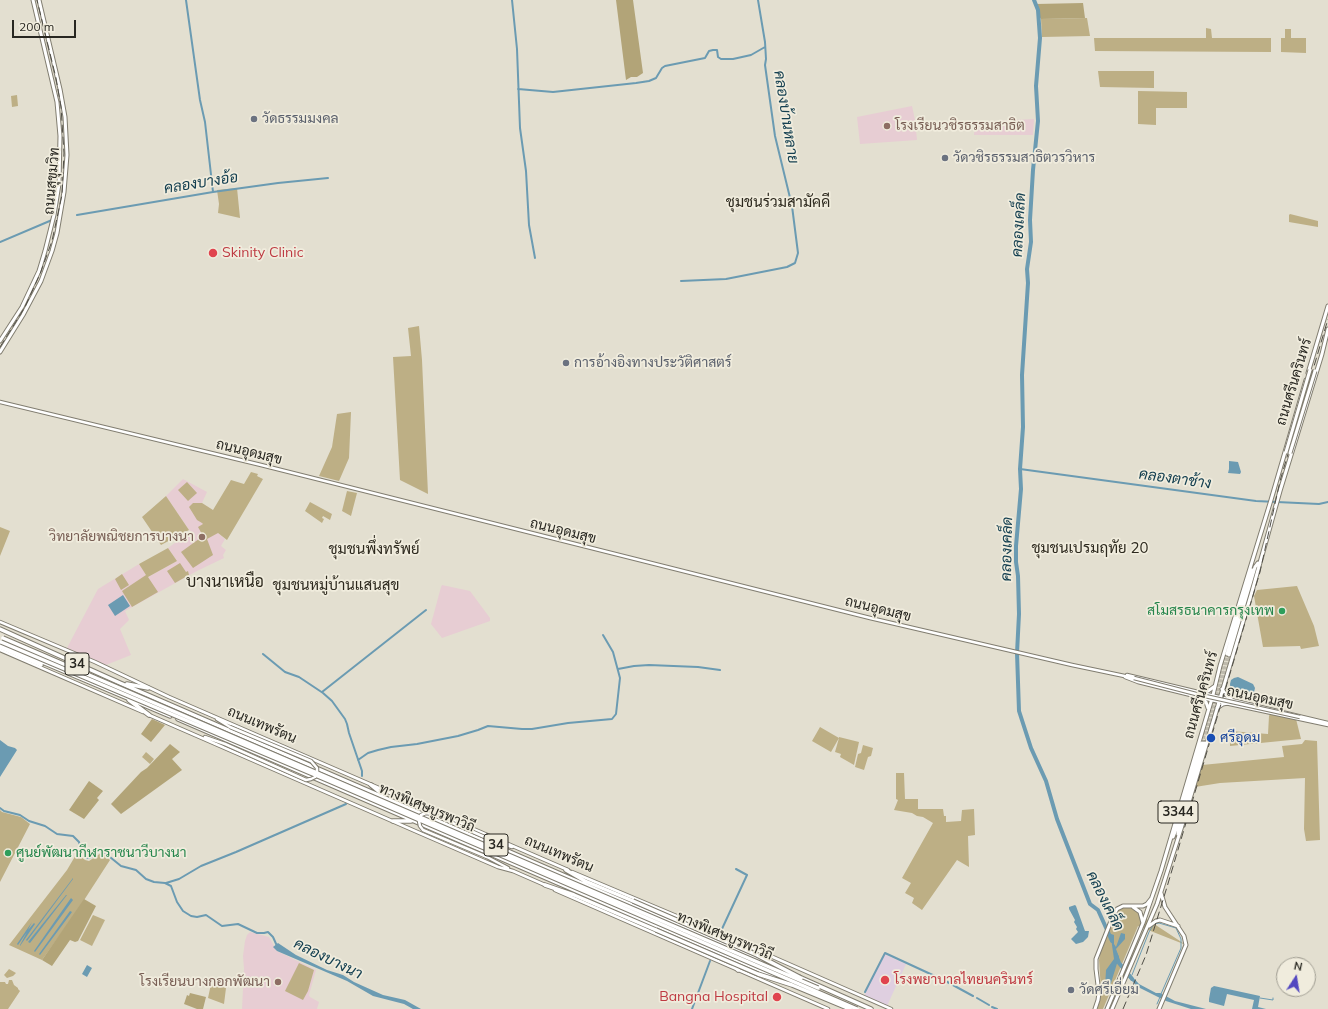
<!DOCTYPE html>
<meta charset="utf-8">
<style>
body{margin:0}
#map{position:relative;width:1328px;height:1009px;overflow:hidden;background:#e3dfd0;font-family:Mulish,sans-serif}
canvas{display:block}
.north{position:absolute;left:1276px;top:957px;width:40px;height:40px;box-sizing:border-box;background:#f0ecdd;border:1px solid #a09d92;border-radius:50%;rotate:12deg;font-size:11px;font-weight:700;line-height:16px;text-align:center;color:#282721}
.north::after{content:'';display:block;margin:auto;width:14px;height:18px;background:#5348c0;clip-path:polygon(50% 0,100% 100%,50% 72%,0 100%)}
.scale{position:absolute;left:12px;top:20px;width:64px;height:18px;box-sizing:border-box;border:2px solid #282721;border-top:0;padding-left:5px;font-size:12px;line-height:14px;white-space:nowrap;color:#282721;-webkit-text-stroke:3px #f0ecdd;paint-order:stroke}
</style>
<div id="map">
<canvas width="1328" height="1009"></canvas>
<div class="north">N</div>
<div class="scale">200 m</div>
</div>
<script>
const ctx = document.querySelector('canvas').getContext('2d');
ctx.lineJoin = 'round';
function fill(path, color) { ctx.fillStyle = color; ctx.fill(path, 'evenodd'); }
const toPath = rows => new Path2D(rows.map(r => 'M' + r).join(''));
function trace(path, color, width, dash) { ctx.strokeStyle = color; ctx.lineWidth = width; ctx.lineCap = dash ? 'butt' : 'round'; ctx.setLineDash(dash || []); ctx.stroke(path); }
function drawText(font, color, halo, rows, align = 'center') {
  ctx.font = font + ' Mulish,Sarabun,sans-serif'; ctx.lineWidth = 3.5; ctx.setLineDash([]); ctx.textBaseline = 'middle'; ctx.strokeStyle = halo; ctx.fillStyle = color; for (const [text, x, y, turn = 0] of rows) {
    ctx.save(); ctx.translate(x, y); ctx.rotate((+turn || 0) * Math.PI / 180); ctx.textAlign = isNaN(turn) ? turn : align; if (halo) ctx.strokeText(text, 0, 0); ctx.fillText(text, 0, 0); ctx.restore();
  }
}
const education = toPath([
 [912,106,915,120,917,140,860,144,857,117],
 [1034,119,1033,135,974,135,975,122],
 [183,479,207,492,202,503,212,510,205,522,225,539,221,546,226,550,223,555,224,558,197,571,125,611,129,620,120,629,131,655,106,665,67,648,98,589,139,564,148,577,177,561,168,548,191,531,189,530,166,496],
 [442,585,470,591,490,618,490,621,442,638,431,624,441,587],
 [250,932,269,937,277,951,316,970,309,995,310,997,319,1002,317,1009,242,1009,244,969,243,956,245,941,247,935]
]);
const medical = toPath([
 [884,954,906,964,887,1006,864,996]
]);
const green = toPath([
 [1087,18,1090,36,1042,37,1041,19],
 [1206,28,1211,29,1212,38,1271,38,1271,52,1095,51,1094,38,1206,38],
 [1285,29,1291,29,1291,38,1306,38,1306,53,1281,52,1281,38,1285,38],
 [1098,71,1154,71,1154,88,1100,87],
 [1138,91,1187,92,1187,108,1156,108,1156,125,1138,124],
 [17,95,18,106,12,107,11,96],
 [237,188,240,218,218,213,219,204,217,190],
 [1290,214,1318,221,1318,227,1289,222,1289,215],
 [419,326,422,360,428,494,400,480,393,357,411,356,408,328],
 [351,412,349,458,339,481,319,476,332,447,337,414],
 [251,472,258,474,257,476,263,479,227,540,218,533,207,539,213,555,193,568,181,552,203,536,198,527,203,524,202,523,197,520,189,507,193,503,202,503,213,510,231,480,244,484],
 [187,482,197,493,188,501,178,490],
 [347,491,357,493,351,516,342,511],
 [166,496,189,530,161,545,142,517],
 [310,502,332,514,330,520,323,516,322,518,324,519,322,523,305,511],
 [0,527,10,531,0,556],
 [168,548,177,561,148,577,158,592,132,607,122,591,146,575,139,564],
 [180,563,186,572,188,571,189,575,175,583,167,571],
 [122,574,129,585,121,590,115,579],
 [1297,586,1314,626,1319,646,1301,649,1300,646,1263,647,1254,596,1257,590],
 [1270,714,1296,719,1301,739,1230,746,1230,731,1268,734,1269,716],
 [820,727,839,738,839,737,859,742,854,765,840,757,841,754,835,752,839,738,831,752,812,741],
 [1305,740,1317,741,1320,840,1306,841,1304,829,1305,778,1220,783,1195,787,1202,765,1284,757,1282,746,1302,744],
 [863,745,873,748,871,756,868,757,864,770,855,767,858,754,861,753],
 [146,752,154,759,150,764,142,757],
 [896,773,904,773,905,799,918,799,918,809,943,809,944,816,946,816,946,822,961,821,962,810,974,809,975,835,968,836,969,867,957,860,922,910,912,903,914,898,905,893,911,883,902,878,933,823,923,817,917,816,912,813,894,810,898,800,896,799],
 [0,810,2,812,21,817,30,824,0,882],
 [77,853,85,860,89,861,101,853,105,855,110,860,77,911,42,960,9,945,67,870],
 [1126,907,1134,909,1139,914,1186,945,1138,926,1103,1009,1097,1009,1100,1000,1101,990,1099,960,1101,948,1114,919,1118,911,1123,908],
 [93,915,105,920,92,946,80,940],
 [299,963,314,970,308,991,303,1000,285,991],
 [9,969,16,973,13,976,7,978,4,975],
 [9,980,12,980,14,985,18,988,18,989,20,991,8,1009,0,1009,0,982,5,982,6,984,8,984],
 [211,984,226,988,224,1004,208,998]
]);
const forest = toPath([
 [616,0,633,0,643,73,637,77,631,77,626,80],
 [1083,3,1085,18,1041,19,1039,16,1038,10,1036,4],
 [152,719,165,725,151,742,141,734],
 [170,744,180,752,172,759,182,770,121,814,111,804,141,772,147,768],
 [89,781,103,791,97,798,99,800,84,819,69,810],
 [84,899,96,906,78,941,75,942,70,940,52,966,42,960],
 [190,993,206,997,203,1009,197,1009,184,1004,187,995,189,996]
]);
const water = toPath([
 [1229,461,1238,462,1241,472,1240,474,1228,473,1229,469],
 [123,595,130,606,115,616,108,605],
 [1238,677,1253,684,1255,688,1253,697,1251,699,1249,700,1233,695,1231,693,1230,684,1231,680,1234,678],
 [0,740,8,746,15,748,17,750,0,777],
 [73,878,73,879,27,941,26,940],
 [66,895,67,895,30,943,28,942],
 [71,898,73,900,35,952,34,951],
 [1075,905,1076,906,1085,931,1089,931,1088,937,1083,942,1076,944,1071,939,1078,932,1076,929,1077,927,1074,922,1075,920,1069,909,1069,907],
 [70,911,72,912,40,955,39,954],
 [32,922,28,930,34,923,35,924,20,946,20,945,27,932,18,945,17,944],
 [1121,933,1125,934,1125,939,1116,949,1119,957,1111,983,1107,987,1105,988,1106,970,1114,959,1111,938,1111,934,1114,935,1114,944,1116,947],
 [278,943,296,955,327,970,343,975,354,982,383,995,405,1000,421,1009,413,1009,404,1004,373,996,347,981,277,951,273,947],
 [87,965,92,968,87,977,82,974],
 [1130,974,1139,984,1156,993,1160,993,1175,1001,1206,1009,1191,1009,1166,1001,1138,987,1128,977],
 [1214,986,1260,996,1258,1007,1266,1009,1252,1009,1254,1000,1227,994,1224,1006,1209,1002,1209,999,1211,988]
]);
const stream = toPath([
 [1132,975,1149,932,1154,924,1159,923,1176,928,1181,939,1181,948,1161,994],
 [1260,998,1273,1000,1273,998],
 [1157,1004,1160,997]
]);
const canal = toPath([
 [186,0,200,100,205,122,213,192],
 [512,0,517,49,520,128,526,171,529,225,535,258],
 [518,89,553,92,636,83,649,81,656,78,662,68,665,66,705,58,709,51,713,50,717,50,718,57,721,59,733,59,751,55,765,47],
 [77,215,213,192,278,183,328,178],
 [0,242,52,220],
 [681,281,726,279,787,267,795,263,798,253,792,206,775,136,765,65,766,59,765,42,758,0],
 [1020,469,1256,501,1319,504,1328,502],
 [263,654,285,672,299,677,323,693,332,701,345,719,347,724,349,733,362,771,362,776],
 [618,669,634,666,649,665,698,667,720,670],
 [322,692,426,610],
 [358,760,368,753,378,750,391,747,417,744,458,736,478,730,488,726,522,729,532,729,568,723,612,719,616,714,620,678,613,652,603,635],
 [0,808,4,811,20,815,29,821,45,826,57,834,73,836,79,842,81,850,87,858,90,858,98,851,105,853,121,866,136,870,146,879,154,882,165,883,171,886,177,902,183,911,191,916,197,917,206,915,222,926,238,924,257,933,264,933,268,932,273,937,277,946],
 [166,883,179,879,201,866,236,852,346,804],
 [721,931,747,875,736,869],
 [940,978,973,996],
 [865,992,885,953,937,977],
 [977,998,989,1005],
 [992,1007,997,1009],
 [692,1009,710,961]
]);
const river = toPath([
 [1034,0,1038,10,1040,38,1036,86,1038,121,1033,170,1030,220,1031,242,1027,269,1028,283,1022,375,1023,427,1020,469,1021,489,1016,546,1016,562,1018,576,1019,614,1017,653,1019,711,1031,748,1046,781,1057,819,1090,904,1098,910,1112,941],
 [1116,955,1119,963,1132,979]
]);
const primaryTunnel = toPath([
 [1202,743,1227,654],
 [1204,743,1229,655]
]);
const secondary = toPath([
 [0,402,261,465,870,618,1072,665,1134,678],
 [0,622,95,662,169,697,568,870],
 [0,650,143,712],
 [1127,675,1328,723],
 [1125,677,1138,682,1211,700,1328,725],
 [149,715,415,831,498,867,513,871,545,885],
 [217,719,230,727],
 [205,737,225,744],
 [496,842,512,847],
 [487,857,508,868],
 [572,872,750,947,891,1009],
 [555,890,828,1009]
]);
const primary = toPath([
 [0,341,22,307,39,271,45,251,54,215,59,184,60,136,57,102,33,0],
 [0,352,23,315,41,281,52,251,57,233,64,192,67,155,65,117,60,89,39,0],
 [1308,373,1328,306],
 [1227,654,1252,570],
 [1229,655,1255,567,1258,563],
 [1222,689,1227,696,1231,699],
 [1203,693,1208,691,1215,686],
 [1199,697,1206,702,1208,708],
 [1217,708,1223,704,1228,703],
 [1178,834,1179,828,1204,743],
 [1173,837,1175,832,1202,743],
 [1133,907,1140,912,1143,923],
 [1149,926,1156,921,1160,920,1178,926],
 [1095,1009,1098,1000,1099,993,1096,969,1096,959,1113,916,1117,909,1123,906,1143,906,1147,904,1151,899],
 [1107,1009,1143,923,1161,871,1213,695,1220,666,1271,500,1306,380],
 [1112,1009,1157,904,1181,829,1251,595,1280,491,1322,354,1328,329],
 [1159,1009,1186,945,1184,936,1165,907,1161,893]
]);
const highway = toPath([
 [0,629,120,683,782,970],
 [0,644,170,716],
 [0,647,41,665],
 [127,684,148,688],
 [129,700,149,715],
 [178,719,787,982],
 [371,785,382,794],
 [393,821,411,821],
 [566,870,585,881,633,901],
 [545,885,574,895,656,930],
 [732,963,738,970],
 [799,977,871,1009]
]);
const rail = toPath([
 [0,347,25,307,40,274,52,241,62,195,64,153,61,107,56,78,37,0],
 [1123,1009,1146,955,1167,887,1260,572,1280,481,1328,319]
]);
const secondaryBridge = toPath([
 [1134,678,1196,694,1300,717],
 [225,744,306,780,311,779,315,777,317,772,317,768,311,761,230,727],
 [487,857,423,830,420,826,419,821,421,815,426,813,432,814,496,842]
]);
const primaryBridge = toPath([
 [1286,452,1310,370],
 [1290,453,1315,371]
]);
const highwayBridge = toPath([
 [3,638,818,988],
 [1,642,327,780,857,1009],
 [633,901,757,955,801,978],
 [656,930,758,974,792,985,850,1009]
]);
const markers = [
 [254,119,4,"#6b7280"],
 [887,126,4,"#8d6e63"],
 [945,158,4,"#6b7280"],
 [213,253,5,"#e0444e"],
 [566,363,4,"#6b7280"],
 [202,537,4,"#8d6e63"],
 [1282,611,4,"#2e9e5b"],
 [1211,738,5,"#1a4fb4"],
 [8,853,4,"#2e9e5b"],
 [885,980,5,"#e0444e"],
 [278,982,4,"#8d6e63"],
 [1071,990,4,"#6b7280"],
 [777,997,5,"#e0444e"]
];
const shields = [
 [77,664,24],
 [1178,812,40],
 [496,845,24]
];
const shieldNames = [
 ["34",77,664],
 ["3344",1178,812],
 ["34",496,845]
];
const worshipNames = [
 ["วัดธรรมมงคล",262,119],
 ["วัดวชิรธรรมสาธิตวรวิหาร",953,158],
 ["การอ้างอิงทางประวัติศาสตร์",574,363],
 ["วัดศรีเอี่ยม",1079,990]
];
const educationNames = [
 ["โรงเรียนวชิรธรรมสาธิต",895,126,"left"],
 ["วิทยาลัยพณิชยการบางนา",194,537],
 ["โรงเรียนบางกอกพัฒนา",270,982]
];
const streetNames = [
 ["ถนนสุขุมวิท",52,181,-85],
 ["ถนนศรีนครินทร์",1294,382,-73],
 ["ถนนอุดมสุข",249,452,14],
 ["ถนนอุดมสุข",563,531,14],
 ["ถนนอุดมสุข",878,609,14],
 ["ถนนศรีนครินทร์",1201,695,-74],
 ["ถนนอุดมสุข",1260,698,12],
 ["ถนนเทพรัตน",262,725,23],
 ["ทางพิเศษบูรพาวิถี",427,808,23],
 ["ถนนเทพรัตน",559,854,23],
 ["ทางพิเศษบูรพาวิถี",725,936,23]
];
const healthNames = [
 ["Skinity Clinic",222,253],
 ["โรงพยาบาลไทยนครินทร์",894,980],
 ["Bangna Hospital",768,997,"right"]
];
const leisureNames = [
 ["สโมสรธนาคารกรุงเทพ",1274,611],
 ["ศูนย์พัฒนากีฬาราชนาวีบางนา",16,853,"left"]
];
const transitNames = [
 ["ศรีอุดม",1220,738]
];
const waterNames = [
 ["คลองบ้านหลาย",786,117,81],
 ["คลองบางอ้อ",201,183,-9],
 ["คลองเคล็ด",1019,225,-87],
 ["คลองตาช้าง",1175,479,8],
 ["คลองเคล็ด",1007,549,-89],
 ["คลองเคล็ด",1105,901,63],
 ["คลองบางนา",328,959,26]
];
const neighbourhoodNames = [
 ["ชุมชนร่วมสามัคคี",778,202],
 ["ชุมชนเปรมฤทัย 20",1090,548],
 ["ชุมชนพึ่งทรัพย์",374,549],
 ["ชุมชนหมู่บ้านแสนสุข",336,585]
];
const quarterNames = [
 ["บางนาเหนือ",225,582]
];
fill(education, '#e7cdd3');
fill(medical, '#dfcfe0');
fill(green, '#bdaf85');
fill(forest, '#b2a478');
fill(water, '#6b9bb2');
trace(stream, '#6b9bb2', 1);
trace(canal, '#6b9bb2', 2);
trace(river, '#6b9bb2', 4);
trace(primaryTunnel, '#bebaad', 3, [3, 1.5]);
trace(secondary, '#817d70', 4.5);
trace(primary, '#817d70', 5);
trace(highway, '#817d70', 5.5);
trace(secondary, '#fff', 2.5);
trace(primary, '#fff', 3);
trace(highway, '#fff', 3.5);
trace(rail, '#4f4d46', 1, [8, 4]);
trace(secondaryBridge, '#817d70', 4.5, []);
trace(primaryBridge, '#817d70', 5, []);
trace(highwayBridge, '#817d70', 5.5, []);
trace(secondaryBridge, '#fff', 2.5);
trace(primaryBridge, '#fff', 3);
trace(highwayBridge, '#fff', 3.5);
for (const [x, y, r, color] of markers) { const dot = new Path2D(); dot.arc(x, y, r, 0, 2 * Math.PI); ctx.fillStyle = color; ctx.fill(dot); trace(dot, '#f0ecdd', 1.5); }
for (const [x, y, w] of shields) { const box = new Path2D(); box.roundRect(x - w / 2, y - 11, w, 22, 3); ctx.fillStyle = '#f0ecdd'; ctx.fill(box); trace(box, '#282721', 1); }
drawText('bold 13px', '#282721', null, shieldNames);
drawText('14px', '#5b616d', '#f0ecdd', worshipNames, 'left');
drawText('14px', '#785e54', '#f0ecdd', educationNames, 'right');
drawText('14px', '#282721', '#f0ecdd', streetNames);
drawText('14px', '#be3a42', '#f0ecdd', healthNames, 'left');
drawText('14px', '#27864d', '#f0ecdd', leisureNames, 'right');
drawText('14px', '#164399', '#f0ecdd', transitNames, 'left');
drawText('italic 15px', '#154051', '#f0ecdd', waterNames);
drawText('15px', '#2d291e', '#f0ecdd', neighbourhoodNames);
drawText('16px', '#2d291e', '#f0ecdd', quarterNames);
</script>
